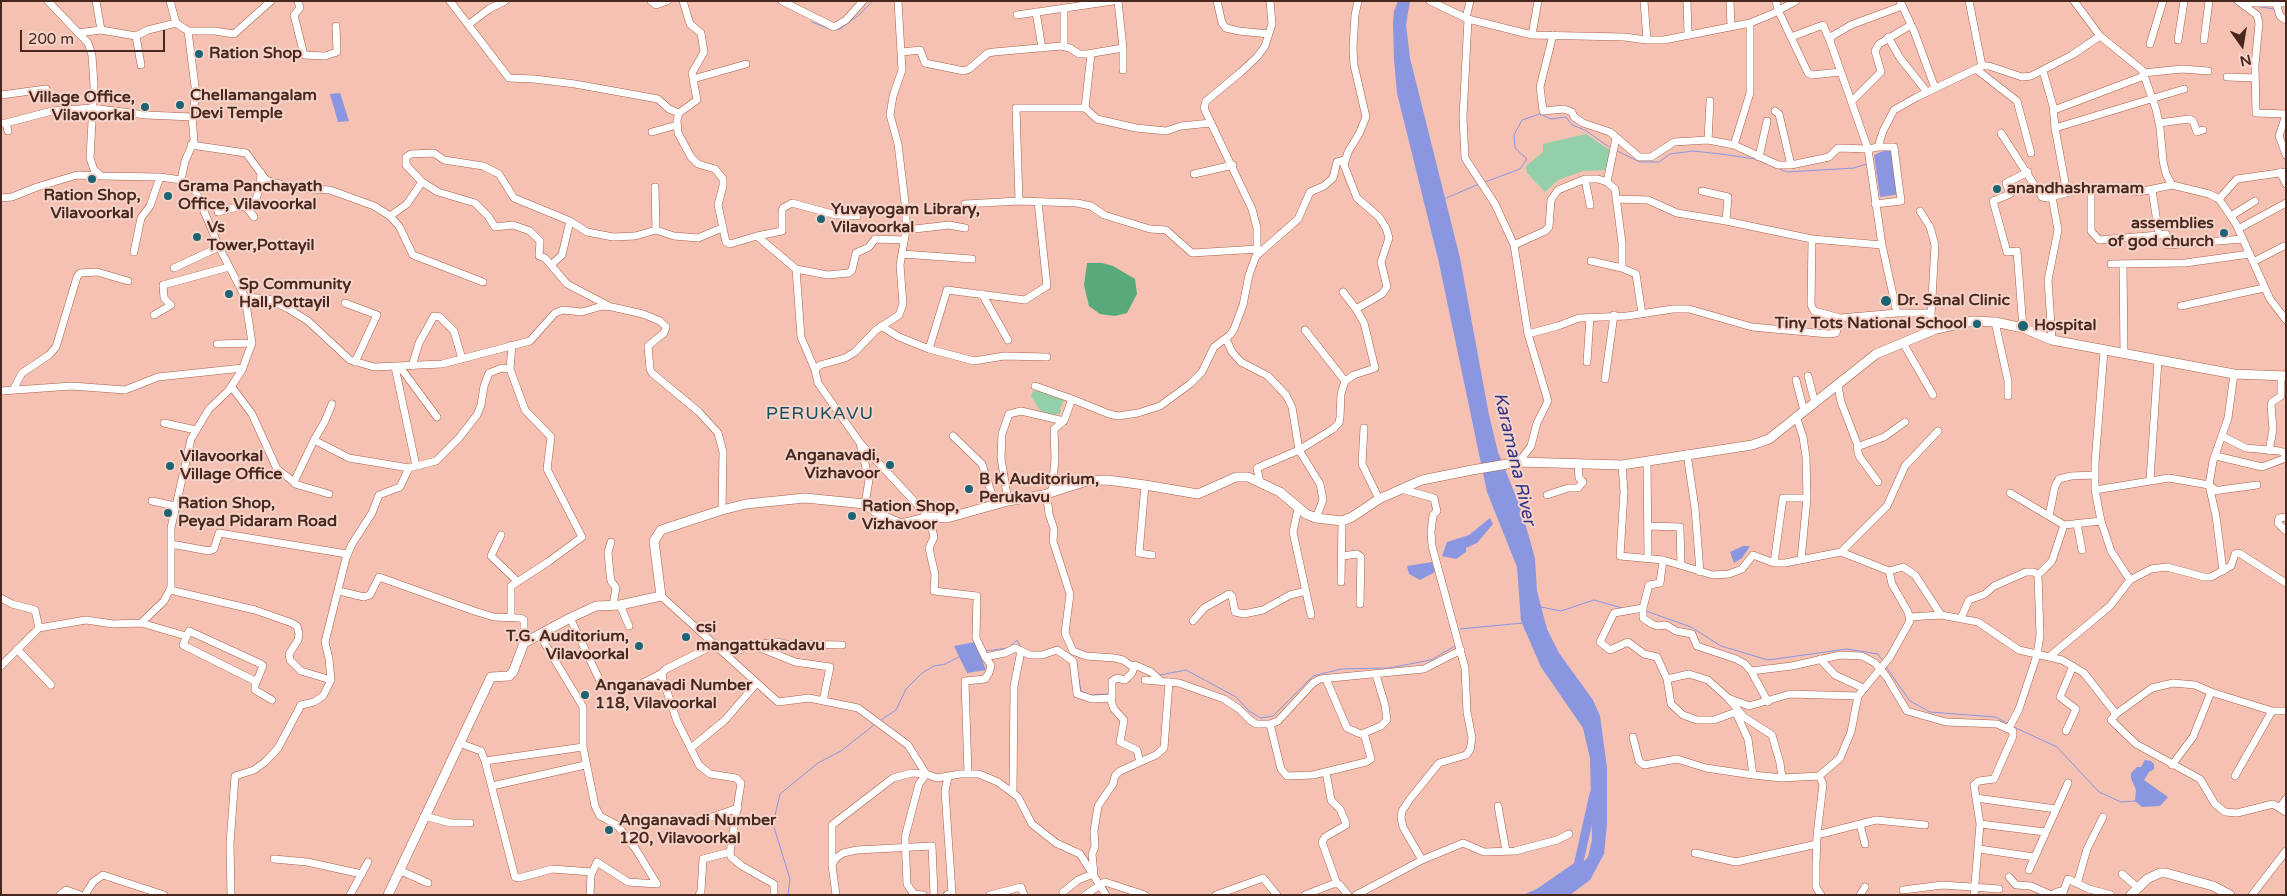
<!DOCTYPE html>
<style>
body{margin:0}
#map{position:relative;width:2287px;height:896px;overflow:hidden;background:#f5c1b3;font-family:"Varela Round",sans-serif}
canvas{display:block}
.frame{position:absolute;inset:0;border:2px solid #47271e;pointer-events:none}
.north{position:absolute;left:2217px;top:20px;width:50px;height:50px;-webkit-text-stroke:4px #f6d3c9;paint-order:stroke;rotate:167deg;font-size:14px;font-weight:700;line-height:20px;text-align:center;color:#47271e}
.north::after{content:'';display:block;margin:auto;width:18px;height:22px;background:#47271e;clip-path:polygon(50% 0,100% 100%,50% 72%,0 100%)}
.scale{position:absolute;left:20px;top:30px;width:145px;height:22px;box-sizing:border-box;border:2px solid #47271e;border-top:0;padding-left:6px;font-size:15px;line-height:18px;white-space:nowrap;color:#47271e;-webkit-text-stroke:4px #f6d3c9;paint-order:stroke}
</style>
<div id="map">
<canvas width="2287" height="896"></canvas>
<div class="frame"></div>
<div class="north">N</div>
<div class="scale">200 m</div>
</div>
<script>
const ctx = document.querySelector('canvas').getContext('2d');
ctx.lineJoin = 'round';
function fill(path, color) { ctx.fillStyle = color; ctx.fill(path, 'evenodd'); }
const toPath = rows => new Path2D(rows.map(r => 'M' + r).join(''));
function trace(path, color, width, dash) { ctx.strokeStyle = color; ctx.lineWidth = width; ctx.lineCap = dash ? 'butt' : 'round'; ctx.setLineDash(dash || []); ctx.stroke(path); }
function drawText(font, color, halo, rows, align = 'center') {
  ctx.font = font + ' "Varela Round",sans-serif'; ctx.lineWidth = 4; ctx.setLineDash([]); ctx.textBaseline = 'middle'; ctx.strokeStyle = halo; ctx.fillStyle = color; for (const [text, x, y, turn = 0] of rows) {
    ctx.save(); ctx.translate(x, y); ctx.rotate((+turn || 0) * Math.PI / 180); ctx.textAlign = isNaN(turn) ? turn : align; if (halo) ctx.strokeText(text, 0, 0); ctx.fillText(text, 0, 0); ctx.restore();
  }
}
const green = toPath([
 [1586,134,1611,151,1606,170,1583,171,1558,180,1545,192,1527,173,1526,166,1543,152,1543,144],
 [1051,390,1065,398,1060,408,1061,411,1059,414,1054,415,1045,414,1039,409,1031,396,1033,391]
]);
const forest = toPath([
 [1087,263,1102,263,1113,266,1135,279,1137,294,1127,313,1115,316,1100,314,1089,306,1084,285]
]);
const water = toPath([
 [1398,1,1410,1,1406,25,1410,58,1460,258,1489,415,1498,452,1519,504,1530,540,1535,559,1537,591,1547,629,1559,653,1593,700,1600,716,1607,768,1607,824,1604,854,1590,880,1570,895,1523,895,1573,873,1588,857,1592,840,1590,758,1583,728,1541,667,1521,621,1517,567,1487,492,1439,263,1397,93,1394,60,1393,23,1394,11],
 [340,93,349,121,338,122,330,94],
 [1893,147,1901,194,1880,197,1874,155],
 [1490,518,1493,524,1477,543,1466,548,1466,552,1456,559,1442,556,1447,542,1469,535],
 [1743,546,1750,546,1742,558,1734,563,1730,552],
 [1432,562,1435,572,1420,580,1409,574,1407,566],
 [975,642,986,670,967,673,954,646],
 [2145,760,2151,761,2154,764,2154,769,2149,772,2144,780,2168,797,2160,806,2142,807,2135,801,2136,790,2131,778,2131,773,2137,767,2141,767]
]);
const stream = toPath([
 [2229,1,2234,2],
 [2255,6,2274,9],
 [812,22,832,30,840,29,859,15,873,1],
 [1617,151,1640,162,1659,162,1670,154,1693,151,1721,154,1755,159,1787,172,1854,168,1866,164],
 [1485,182,1520,169,1527,159,1515,148,1514,135,1522,120,1540,114,1551,119,1566,117,1572,125,1585,130,1609,147],
 [1444,199,1479,184],
 [1541,607,1561,611,1594,600,1622,608],
 [1646,611,1691,627,1721,646,1768,660,1847,649,1878,654,1882,660],
 [1460,629,1523,623],
 [985,651,1008,648,1017,640,1021,647],
 [1886,667,1910,701,1930,712,1995,717,2007,723],
 [1078,674,1081,691,1090,695,1109,694],
 [1160,675,1186,670,1236,697,1249,711,1261,718,1273,716,1313,676,1341,669,1389,668,1431,660,1455,646],
 [881,720,896,710,906,689,922,673,934,666,945,664,959,657],
 [2014,727,2057,747,2099,792,2121,802,2135,801],
 [788,895,790,879,773,824,780,794,818,763,841,751,874,725]
]);
const river = toPath([
 [1536,895,1578,866,1594,794]
]);
const minor = toPath([
 [96,1,101,30],
 [170,1,176,23,188,31,196,94,192,117,194,141,185,161,181,180],
 [298,1,300,8,294,15,304,55,325,56,337,52,336,26],
 [450,1,509,78,534,79,575,84,658,99,669,109,679,113],
 [651,1,656,5,667,1],
 [683,1,690,24,701,33,704,52,692,73,697,100,679,113,677,120,678,133,691,157,698,164,715,169,723,179,723,186,718,205,726,242,730,244,757,236],
 [782,1,834,27,846,20,863,1],
 [1118,1,1123,48,1123,70],
 [1217,1,1222,23,1226,28,1239,31,1269,34],
 [1430,1,1468,19,1532,35,1624,37,1647,40,1664,40,1750,23,1772,14,1796,1],
 [1644,1,1647,40],
 [1687,1,1688,34],
 [1730,1,1731,27],
 [1776,1,1778,10,1808,73,1812,75,1840,72],
 [1900,1,1914,31,1935,88],
 [1969,1,1982,66],
 [2074,1,2100,36,2142,70,2156,109,2160,128,2163,161,2166,174,2172,185,2209,194,2219,199,2236,224,2270,299,2286,320],
 [2238,1,2257,15,2259,23,2255,65,2256,113,2286,114],
 [2242,1,2254,3,2286,3],
 [2276,3,2280,16,2286,20],
 [1902,6,1851,25,1832,36,1830,41,1868,149,1878,147,1883,131,1894,110,1917,97,1982,66,1989,66,2022,77,2031,76,2072,55,2100,36],
 [1036,12,1042,48],
 [1017,15,1113,1],
 [1466,18,1470,1],
 [1468,19,1463,117,1465,158,1495,204,1514,245,1528,334,1548,401,1537,423,1531,446,1519,462],
 [468,25,489,9,505,1],
 [188,31,214,31,234,34,271,1],
 [78,33,101,30,136,36,141,65],
 [1532,35,1538,1],
 [1553,35,1540,87,1543,111,1564,109,1572,112,1574,117,1583,123,1610,132,1639,157,1651,157,1674,142,1708,140,1734,145,1778,165,1791,165,1829,157,1838,148,1868,149,1882,245,1897,313],
 [136,36,148,30,176,23],
 [1791,37,1823,25,1830,41],
 [1888,37,1900,58,1927,92],
 [2178,40,2184,1],
 [2204,40,2209,1],
 [2150,44,2163,1],
 [1064,46,1064,8],
 [902,52,920,50,925,63,964,71,969,69,988,53,994,52,1061,46,1070,48,1079,54,1087,54,1123,48],
 [1976,69,2017,101,2031,153],
 [2043,71,2053,106,2055,128,2067,193],
 [2143,73,2182,69,2208,71],
 [2227,77,2255,78],
 [693,79,746,64],
 [1,95,46,89],
 [1852,101,1881,72,1875,51,1879,44,1911,25],
 [1085,108,1097,119,1136,128,1166,131,1181,126,1211,123,1252,209,1257,228,1257,252],
 [2054,110,2144,76],
 [1775,111,1779,114,1791,165],
 [2286,115,2279,136,2286,155],
 [2,123,6,123,8,131],
 [6,123,52,111,92,108,146,115,192,117],
 [1211,123,1204,108,1206,101,1241,72,1257,57,1265,46,1272,24,1270,1],
 [2159,123,2189,119,2193,121,2197,132,2203,130],
 [2055,128,2184,89],
 [652,132,677,125],
 [2001,133,2042,197,2047,198,2078,190,2118,188,2139,192,2172,185],
 [1708,140,1710,101],
 [191,145,246,153,266,180,294,188,330,190,374,206,390,216,407,204,422,182,438,192,475,203,488,216,495,227,513,225,530,231,540,241,539,256,545,258,567,284,609,306],
 [1734,145,1750,93,1750,23],
 [1759,157,1767,121],
 [2280,172,2286,184],
 [1194,174,1233,165],
 [1585,179,1590,205],
 [422,182,406,165,406,157,411,154,434,153,444,160,483,166,499,174,514,198,570,221,587,232,613,237,635,236,656,230,674,236,698,238,722,228],
 [1607,182,1615,189,1622,243,1622,268,1636,274,1642,314],
 [655,187,656,230],
 [2152,190,2159,235,2166,234,2168,245,2243,239],
 [1702,191,1728,197,1726,221],
 [2091,191,2091,231,2099,240,2159,235],
 [1,198,12,197,37,187,77,175,101,176],
 [1616,199,1648,200,1677,213,1726,221,1812,239,1882,245],
 [2219,199,2237,179,2286,172],
 [1019,201,1016,108,1085,108,1091,54],
 [965,204,1019,201,1077,203,1091,206,1104,215,1150,229,1166,230,1192,253,1258,249],
 [1875,204,1901,201,1894,147,1878,147],
 [247,208,255,201,260,187,261,173],
 [1920,211,1930,227,1935,245,1931,315],
 [218,212,241,206,247,208,254,217],
 [390,216,399,226,413,255,483,282],
 [857,216,836,215,792,203,783,208,782,211,782,231,757,236,796,269,828,275,849,273,852,270,856,253,869,247,875,239,904,240],
 [2231,216,2255,201],
 [2238,229,2286,203],
 [906,230,949,225,965,228],
 [1812,239,1811,305,1814,311,1840,318],
 [1514,245,1545,231,1549,227,1551,200,1558,190,1585,179,1598,179,1607,182,1616,138],
 [134,252,141,218,150,206,160,177],
 [902,254,972,259],
 [1591,261,1622,268],
 [2253,262,2284,246],
 [2111,264,2185,263,2250,254],
 [2123,264,2124,354],
 [551,265,562,255,570,221],
 [174,268,219,247],
 [796,269,801,337,815,370],
 [1343,292,1356,309],
 [982,294,1008,340],
 [245,297,269,299,287,308,308,321,350,360,374,367,442,364,530,341,555,313,563,310,582,312,602,306,612,307,643,314,660,321,666,327,664,333,648,346,650,369,652,373,699,412,718,433,723,452,722,510],
 [345,303,377,315,355,362],
 [2181,306,2264,288],
 [154,315,171,305,164,298,163,285,229,267],
 [1995,322,2008,381,2008,396],
 [881,326,899,337,929,349,974,361,1004,356,1047,357],
 [2023,328,2017,251,2007,252,1993,201,2010,194,2006,183,2028,172],
 [1305,330,1345,381],
 [1528,334,1558,326,1579,318,1627,316,1673,309,1689,309,1752,327,1829,334,1836,333,1840,318,1897,313,1927,313,1931,315,1936,329],
 [1226,339,1232,352,1241,362,1268,376,1286,395,1292,407,1299,450,1320,484,1323,500,1316,518],
 [2052,340,2048,280,2058,230,2052,197],
 [1903,343,1933,395],
 [217,344,252,343],
 [929,349,947,290,1025,300,1047,286,1038,202],
 [2104,351,2095,463,2095,490,2169,478,2209,485,2217,491],
 [1587,362,1590,317],
 [412,366,419,343,434,316,440,317,454,331,462,359],
 [395,367,416,466],
 [400,367,437,417],
 [510,369,525,410,551,437,547,469,582,537,548,562,511,586,511,617],
 [1808,376,1815,403],
 [1605,379,1614,315],
 [1796,380,1804,411],
 [231,386,252,414,277,469,294,482],
 [1035,386,1072,399],
 [1838,386,1841,402,1858,446],
 [13,390,22,373,49,355,56,347,77,277,80,273,97,272,128,281],
 [1,391,72,386,125,390,158,377,243,368],
 [1796,416,1803,437,1806,457,1807,498,1801,560],
 [164,423,196,430],
 [1364,428,1362,464,1379,499],
 [953,436,982,464,995,504],
 [2222,436,2246,448,2280,451,2286,454],
 [314,440,325,421,332,404],
 [860,443,929,517,934,537,929,548,935,575,934,591,977,596,976,638,985,657],
 [2269,451,2273,430,2271,405,2272,402,2281,396,2281,376],
 [1687,454,1695,508,1700,572],
 [2216,456,2262,467,2286,458],
 [1647,461,1648,557],
 [1622,465,1624,492,1620,556,1663,560,1713,575,1729,574,1742,569,1753,555,1774,563,1785,563,1841,552,1889,571,1903,567,1915,575,1941,615,1978,622,2019,650,2062,660,2084,673,2116,714,2111,720,2136,744,2200,779,2215,804,2225,812,2237,813,2273,804,2286,812],
 [2150,480,2158,360],
 [1878,482,1859,456,1857,447,1884,437,1905,422],
 [1260,483,1257,468,1299,450,1333,429,1339,423,1340,417,1341,394,1345,381,1354,375,1375,368,1364,323,1356,309,1382,294,1387,287,1381,262,1389,238,1386,228,1379,217,1357,198,1344,165,1348,152,1359,134,1366,117,1354,65,1353,48,1355,15,1358,1],
 [1145,485,1139,553,1152,555],
 [1401,489,1434,498,1435,503,1437,511,1433,515,1431,532,1432,546,1465,668,1467,712,1472,738,1470,750,1466,755,1439,763,1410,799,1402,811,1401,818,1403,827,1422,860],
 [1052,490,1055,459,1054,429,1064,421,1072,399,1109,414,1118,416,1138,413,1160,406,1190,384,1202,372,1214,347,1230,335,1234,329,1243,305,1249,275,1256,256,1298,219,1310,192,1324,186,1333,178,1337,162,1345,160],
 [2213,491,2257,485],
 [2010,493,2064,525],
 [329,494,295,484,294,482,314,440,349,458,409,468],
 [1043,495,1048,505,1049,514,1054,529,1053,541,1070,594,1065,633,1073,651,1086,656,1115,658,1123,660,1133,667],
 [1547,495,1568,488,1578,488,1583,482,1579,478,1578,463],
 [152,501,175,506],
 [1008,501,1001,458,1002,434,1009,414,1021,411,1064,421],
 [865,504,869,480,860,443,818,383,815,370,820,365,845,358,855,352,876,330,899,315,903,304,900,265,906,230,906,211,898,144,890,115,893,96,902,70,898,1],
 [1298,509,1293,532,1311,615],
 [2049,516,2055,486,2059,479,2071,476,2095,475],
 [2286,517,2279,518,2278,523,2286,531],
 [2101,521,2111,551,2130,580],
 [2077,524,2082,550],
 [1649,526,1680,527,1681,565],
 [501,535,491,556,517,581],
 [611,542,608,552,610,574,611,581,616,588,613,605],
 [171,544,209,551,214,549,219,533,347,554],
 [1841,552,1887,506,1905,466,1938,431],
 [1342,556,1357,554,1361,557,1360,604],
 [1663,560,1660,583,1649,585,1643,608,1614,613,1600,642,1610,650,1628,642,1644,654,1657,657,1667,679,1689,674,1708,680,1727,697,1744,717,1772,735,1780,763,1782,778],
 [1774,563,1783,498,1807,498],
 [2223,571,2216,516,2209,485,2213,461,2228,418,2234,374],
 [1341,582,1342,521],
 [170,590,255,610,292,623,297,626,299,634,298,640,289,654,290,660,301,671,331,680,329,659,325,642,346,558,352,544,372,513,379,495,400,487,409,468,436,461,459,438,477,415,481,405,484,386,489,373,502,368,510,369,512,345],
 [339,591,364,597,370,595,379,577,474,611,494,617,520,618,524,620,524,643],
 [661,596,778,702,809,698,858,708,908,745,926,774,937,778,960,774,979,774,998,782,1018,797,1032,824,1056,843,1080,854,1106,895],
 [1,598,12,604,35,610,39,628],
 [620,605,629,626],
 [1643,608,1643,618,1652,624,1657,626,1666,625,1676,631,1692,634,1697,646,1736,659,1745,664,1751,671,1768,702],
 [1910,617,1941,615],
 [570,618,601,683],
 [1961,618,1969,600,1985,594,1994,586,2026,572,2034,572,2038,575],
 [1193,621,1204,608,1229,594,1232,596,1235,612,1244,614,1263,610,1290,595,1306,591],
 [141,623,186,636],
 [539,634,583,707,583,747,595,806,600,816,617,825,635,848,657,884,628,882,597,862,591,875,590,895],
 [716,644,666,669,662,673,663,680,677,721,699,765,710,774,736,778,741,783,730,852,731,857,742,866,774,884,774,895],
 [749,646,763,649,795,662,830,667,823,701],
 [17,649,51,685],
 [727,655,749,646,776,642,785,644,842,645],
 [2049,657,2110,606,2130,580,2151,569,2167,567,2204,577,2211,577,2231,566,2235,554,2239,553,2286,583],
 [1820,659,1835,675,1863,688],
 [1,666,39,628,86,620,113,624,141,623,164,601,171,587,171,528,191,439,209,409,229,390,242,370,252,343,245,297,219,247,196,192,181,180,160,177,101,176,94,170,90,158,94,85,92,55,88,43,48,1],
 [1751,671,1792,666,1840,655,1862,656,1875,663,1886,676,1907,711,1946,722,1997,724,2013,731,2013,736,1994,779,1979,781,1974,785,1980,824,1974,895],
 [1326,679,1347,728,1363,735],
 [1667,679,1671,704,1683,715,1697,720,1714,720,1736,712],
 [1145,680,1179,683,1224,699,1239,709,1250,720,1256,724,1270,724,1278,721,1313,683,1320,679,1424,669,1461,650],
 [256,683,263,666,261,664,189,631,183,645,255,681,255,690,272,700],
 [637,686,662,673],
 [1728,698,1749,706,1790,694,1858,696],
 [1736,713,1748,739,1753,775],
 [2116,714,2152,688,2173,683,2195,685,2211,692],
 [1270,724,1281,769,1287,776,1313,775,1366,762,1371,759,1364,733,1381,726,1387,720,1385,705,1376,675],
 [2009,728,2019,709,2037,655,2040,635,2038,575,2052,561,2064,525,2101,521,2095,490],
 [2066,731,2076,709,2060,697,2073,666],
 [1633,737,1639,761,1644,765,1677,759,1706,768,1753,775,1782,778,1819,776,1840,758,1851,732,1858,696,1890,657,1910,621,1908,612,1892,584,1889,571],
 [459,743,481,751,485,761,515,877,519,878,552,869,592,872],
 [691,748,725,720,756,684],
 [485,761,583,747],
 [1140,762,1156,755,1164,748,1169,682],
 [2172,765,2193,737,2211,692,2272,711,2286,711],
 [1326,772,1331,800,1340,809,1346,823,1346,825,1325,837,1322,842,1337,884],
 [968,774,965,681,985,679,989,673,991,665,985,657,1005,653,1015,648,1030,655,1042,655,1057,650,1073,661,1077,694,1092,699,1112,698,1112,681,1117,678,1125,680,1132,673,1135,665,1151,672,1161,681],
 [1819,776,1823,784,1817,835,1816,865,1816,887,1821,895],
 [2235,776,2272,711],
 [492,786,585,765],
 [1013,793,1014,686,1021,651],
 [1976,798,2056,809],
 [1498,806,1506,851],
 [2280,807,2286,799],
 [424,816,451,823,470,823],
 [712,817,738,808],
 [1860,824,1865,844],
 [1980,824,2045,832],
 [1817,835,1876,820,1925,825],
 [1979,849,2034,857],
 [1695,853,1736,862,1817,844],
 [274,859,307,862,362,874],
 [832,865,832,825,893,778,912,773,926,774,919,784,905,837,907,884,914,894,912,895],
 [399,870,428,883],
 [2029,870,2068,783],
 [1094,874,1092,854,1095,847,1094,831,1098,806,1113,784,1115,776,1120,771,1140,762,1137,750,1120,742,1124,720,1114,709,1110,698],
 [2122,874,2137,887],
 [2009,877,2016,885,2031,886,2051,895,2060,891,2063,893],
 [2077,884,2087,849,2103,817],
 [1903,890,1943,885,1999,889],
 [1063,892,1078,880,1093,874],
 [914,894,923,895],
 [60,895,66,890,80,895],
 [85,895,93,882,103,875,164,895],
 [231,895,230,844,235,776,254,770,265,762,278,748,301,705,314,702,323,696,331,680],
 [350,895,368,862],
 [699,895,701,891,703,859,730,852],
 [836,895,832,865,835,859,843,853,857,850,932,846,934,895],
 [947,895,952,893,945,791,948,777],
 [990,895,1021,887,1024,895],
 [1085,895,1105,882,1145,895],
 [1216,895,1263,878,1277,895],
 [1305,895,1333,884,1339,884,1348,895],
 [1356,895,1422,860,1463,843,1484,852,1515,851,1557,840,1569,834],
 [1860,895,1865,887],
 [2062,895,2068,879,2089,889,2111,895],
 [2252,895,2286,851]
]);
const major = toPath([
 [388,895,491,677,509,676,513,672,524,643,570,618,596,606,620,605,661,596,654,541,661,530,722,510,746,504,805,498,865,504,881,515,901,524,929,517,947,518,1008,501,1043,495,1087,481,1107,480,1145,485,1198,494,1236,477,1248,477,1280,492,1306,514,1316,518,1342,521,1352,517,1379,499,1422,480,1472,470,1519,462,1622,465,1752,445,1769,439,1876,354,1936,329,1973,321,1995,322,2023,328,2052,340,2234,374,2286,376],
 [2131,895,2147,879,2160,873,2166,873,2213,886,2230,895]
]);
const markers = [
 [199,54,5,"#1c6373"],
 [180,105,5,"#1c6373"],
 [145,107,5,"#1c6373"],
 [92,179,5,"#1c6373"],
 [1997,189,5,"#1c6373"],
 [168,196,5,"#1c6373"],
 [821,219,5,"#1c6373"],
 [2224,233,5,"#1c6373"],
 [197,237,5,"#1c6373"],
 [229,294,5,"#1c6373"],
 [1886,301,6,"#1c6373"],
 [1977,324,5,"#1c6373"],
 [2023,326,6,"#1c6373"],
 [890,465,5,"#1c6373"],
 [170,466,5,"#1c6373"],
 [969,489,5,"#1c6373"],
 [168,513,5,"#1c6373"],
 [852,516,5,"#1c6373"],
 [686,637,5,"#1c6373"],
 [639,646,5,"#1c6373"],
 [585,695,5,"#1c6373"],
 [609,830,5,"#1c6373"]
];
const poiNames = [
 ["Ration Shop",209,54],
 ["Chellamangalam",190,96],
 ["Devi Temple",190,114],
 ["Village Office,",135,98,"right"],
 ["Vilavoorkal",135,116,"right"],
 ["Grama Panchayath",178,187],
 ["Office, Vilavoorkal",178,205],
 ["anandhashramam",2007,189],
 ["Ration Shop,",92,196,"center"],
 ["Vilavoorkal",92,214,"center"],
 ["Yuvayogam Library,",831,210],
 ["Vilavoorkal",831,228],
 ["assemblies",2214,224,"right"],
 ["of god church",2214,242,"right"],
 ["Vs",207,228],
 ["Tower,Pottayil",207,246],
 ["Sp Community",239,285],
 ["Hall,Pottayil",239,303],
 ["Dr. Sanal Clinic",1897,301],
 ["Tiny Tots National School",1967,324,"right"],
 ["Hospital",2034,326],
 ["Anganavadi,",880,456,"right"],
 ["Vizhavoor",880,474,"right"],
 ["Vilavoorkal",180,457],
 ["Village Office",180,475],
 ["B K Auditorium,",979,480],
 ["Perukavu",979,498],
 ["Ration Shop,",178,504],
 ["Peyad Pidaram Road",178,522],
 ["Ration Shop,",862,507],
 ["Vizhavoor",862,525],
 ["csi",696,628],
 ["mangattukadavu",696,646],
 ["T.G. Auditorium,",629,637,"right"],
 ["Vilavoorkal",629,655,"right"],
 ["Anganavadi Number",595,686],
 ["118, Vilavoorkal",595,704],
 ["Anganavadi Number",619,821],
 ["120, Vilavoorkal",619,839]
];
const neighbourhoodNames = [
 ["PERUKAVU",820,414]
];
const waterNames = [
 ["Karamana River",1514,459,77]
];
fill(green, '#93d0aa');
fill(forest, '#57aa7a');
fill(water, '#8b96e0');
trace(stream, '#8b96e0', 1);
trace(river, '#8b96e0', 9);
trace(minor, '#aa5e49', 8);
trace(major, '#aa5e49', 10);
trace(minor, '#fff', 7);
trace(major, '#fff', 9);
for (const [x, y, r, color] of markers) { const dot = new Path2D(); dot.arc(x, y, r, 0, 2 * Math.PI); ctx.fillStyle = color; ctx.fill(dot); trace(dot, '#f6d3c9', 2); }
drawText('bold 16px', '#47271e', '#f6d3c9', poiNames, 'left');
ctx.letterSpacing = '1px';
drawText('18px', '#184f5c', '#f6d3c9', neighbourhoodNames);
ctx.letterSpacing = '0px';
drawText('italic 18px', '#313288', '#f6d3c9', waterNames);
</script>
